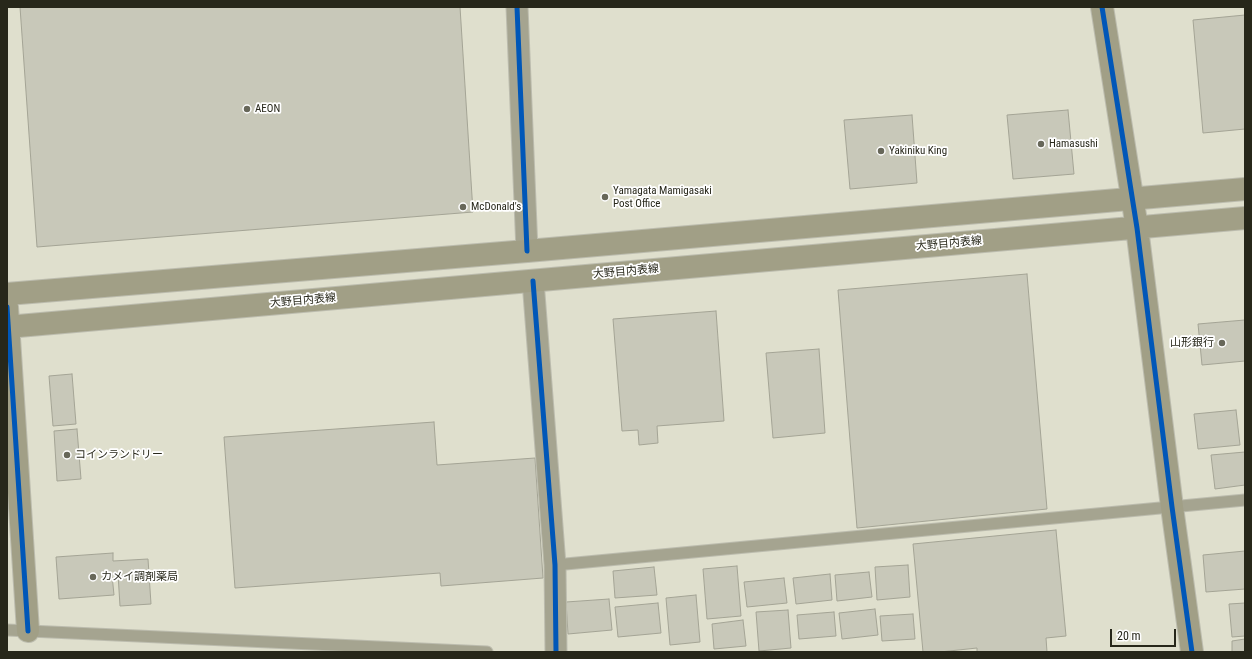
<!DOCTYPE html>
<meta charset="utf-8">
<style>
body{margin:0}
#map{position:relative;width:1252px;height:659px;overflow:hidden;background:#dfdfcd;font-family:"Roboto Condensed",sans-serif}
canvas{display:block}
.frame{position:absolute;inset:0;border:8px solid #27271a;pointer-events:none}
.scale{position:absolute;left:1110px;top:629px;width:66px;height:18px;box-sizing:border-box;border:2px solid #27271a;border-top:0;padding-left:5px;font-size:12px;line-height:14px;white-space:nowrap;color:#27271a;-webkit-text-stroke:3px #fff;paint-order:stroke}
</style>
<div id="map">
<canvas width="1252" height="659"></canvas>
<div class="frame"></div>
<div class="scale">20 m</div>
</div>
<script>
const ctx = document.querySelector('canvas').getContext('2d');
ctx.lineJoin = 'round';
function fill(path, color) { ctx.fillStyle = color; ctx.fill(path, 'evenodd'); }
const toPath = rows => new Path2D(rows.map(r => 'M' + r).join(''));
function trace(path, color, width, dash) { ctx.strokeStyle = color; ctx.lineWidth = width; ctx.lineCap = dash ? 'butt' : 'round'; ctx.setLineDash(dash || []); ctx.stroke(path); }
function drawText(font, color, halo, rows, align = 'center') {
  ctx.font = font + ' "Roboto Condensed","Noto Sans JP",sans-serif'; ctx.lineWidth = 3.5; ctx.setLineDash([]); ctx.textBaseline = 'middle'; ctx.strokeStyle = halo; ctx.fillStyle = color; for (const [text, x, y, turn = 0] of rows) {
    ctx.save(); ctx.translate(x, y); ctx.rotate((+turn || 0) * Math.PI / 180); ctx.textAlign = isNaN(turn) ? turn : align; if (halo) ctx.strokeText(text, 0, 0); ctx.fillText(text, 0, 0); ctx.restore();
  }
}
const building = toPath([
 [20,7,460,7,473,212,37,247,20,7],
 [1245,15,1245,129,1203,133,1193,20,1245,15],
 [1068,110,1074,174,1013,179,1007,115,1068,110],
 [912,115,917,183,850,189,844,120,912,115],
 [1027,274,1047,509,857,528,838,290,1027,274],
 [716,311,724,421,657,426,658,443,639,445,638,430,622,431,613,319,716,311],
 [1245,320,1245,361,1202,365,1198,324,1245,320],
 [819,349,825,433,773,438,766,353,819,349],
 [72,374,76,424,53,426,49,376,72,374],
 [1236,410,1240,445,1198,449,1194,414,1236,410],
 [434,422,437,465,535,458,543,578,441,586,440,573,235,588,224,437,434,422],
 [77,429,81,479,57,481,54,431,77,429],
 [1245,452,1245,485,1215,489,1211,455,1245,452],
 [1056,530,1066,636,1046,638,1047,652,977,652,977,648,940,652,923,652,913,544,1056,530],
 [1245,551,1245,589,1206,592,1203,555,1245,551],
 [113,553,113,561,148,559,151,604,120,606,118,574,112,575,114,595,59,599,56,557,113,553],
 [908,565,910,597,877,600,875,567,908,565],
 [737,566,741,616,707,619,703,569,737,566],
 [654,567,657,595,615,598,613,571,654,567],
 [869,572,872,597,837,601,835,575,869,572],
 [830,574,832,600,796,604,793,578,830,574],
 [784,578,787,603,747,607,744,582,784,578],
 [696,595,700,642,670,645,666,598,696,595],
 [609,599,612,630,568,634,566,602,609,599],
 [658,603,661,633,618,637,615,607,658,603],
 [1245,603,1245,636,1232,637,1229,604,1245,603],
 [875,609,878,635,842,639,839,613,875,609],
 [788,610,791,648,759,651,756,612,788,610],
 [834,612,836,636,799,639,797,615,834,612],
 [913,614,915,639,882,641,880,616,913,614],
 [743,620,746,646,714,649,712,624,743,620],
 [1245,639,1245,652,1232,652,1232,641,1245,639]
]);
const lane = toPath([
 [555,565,1245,500],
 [7,630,487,652]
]);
const street = toPath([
 [517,7,527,251],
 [533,281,555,565,556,652]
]);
const secondary = toPath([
 [1102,7,1137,228,1172,507,1192,652],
 [7,294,527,251,1245,189],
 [7,307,28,631],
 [7,327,1245,218]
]);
const cycleway = toPath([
 [517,7,527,251],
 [1102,7,1137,228,1172,507,1192,652],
 [533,281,555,565,556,652],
 [7,307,28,631]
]);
const markers = [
 [247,109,4,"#676759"],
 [1041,144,4,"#676759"],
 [881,151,4,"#676759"],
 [605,197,4,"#676759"],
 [463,207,4,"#676759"],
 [1222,343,4,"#676759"],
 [67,455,4,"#676759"],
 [93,577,4,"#676759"]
];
const poiNames = [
 ["AEON",255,109],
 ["Hamasushi",1049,144],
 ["Yakiniku King",889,151],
 ["Yamagata Mamigasaki",613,191],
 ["Post Office",613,204],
 ["McDonald's",471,207],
 ["山形銀行",1214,343,"right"],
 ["コインランドリー",75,455],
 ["カメイ調剤薬局",101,577]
];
const streetNames = [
 ["大野目内表線",949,244,-5],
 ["大野目内表線",626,272,-5],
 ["大野目内表線",303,301,-5]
];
fill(building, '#c8c8b9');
trace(building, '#a4a495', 1);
trace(lane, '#bcbcae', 13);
trace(street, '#bcbcae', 23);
trace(secondary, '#bcbcae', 24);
trace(lane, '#a5a490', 11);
trace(street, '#a5a490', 21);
trace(secondary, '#a19f86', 22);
trace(cycleway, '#0057b8', 5);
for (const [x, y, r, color] of markers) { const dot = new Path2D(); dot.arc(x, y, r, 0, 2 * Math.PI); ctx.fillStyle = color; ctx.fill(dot); trace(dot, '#fff', 1.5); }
drawText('11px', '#27271a', '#fff', poiNames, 'left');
drawText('11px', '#27271a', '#fff', streetNames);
</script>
